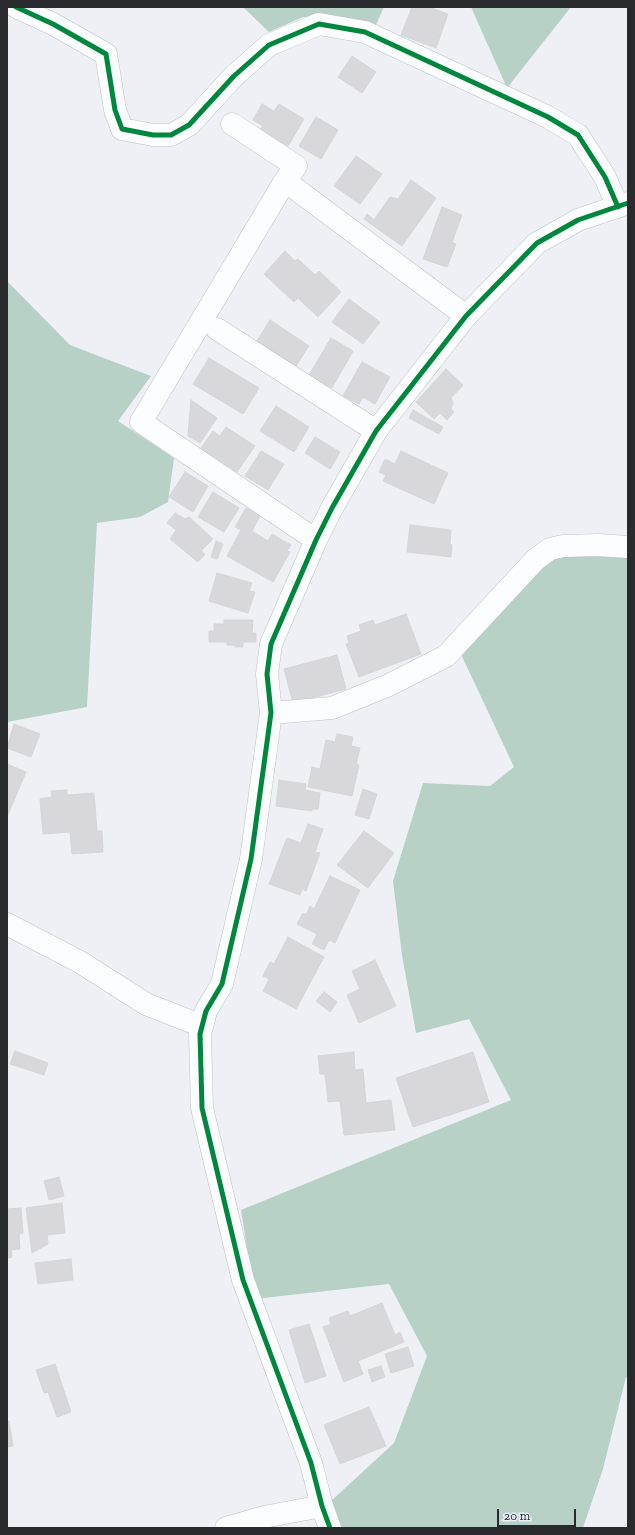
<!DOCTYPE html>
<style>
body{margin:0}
#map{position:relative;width:635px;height:1535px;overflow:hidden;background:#eef0f6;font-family:"Zilla Slab",serif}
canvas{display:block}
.frame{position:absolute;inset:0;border:8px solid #282a2d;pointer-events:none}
.scale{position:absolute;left:497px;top:1509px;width:79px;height:18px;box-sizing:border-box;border:2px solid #282a2d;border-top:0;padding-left:5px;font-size:12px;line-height:14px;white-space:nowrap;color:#282a2d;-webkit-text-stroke:3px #ebeff9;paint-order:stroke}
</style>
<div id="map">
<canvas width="635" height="1535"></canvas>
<div class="frame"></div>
<div class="scale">20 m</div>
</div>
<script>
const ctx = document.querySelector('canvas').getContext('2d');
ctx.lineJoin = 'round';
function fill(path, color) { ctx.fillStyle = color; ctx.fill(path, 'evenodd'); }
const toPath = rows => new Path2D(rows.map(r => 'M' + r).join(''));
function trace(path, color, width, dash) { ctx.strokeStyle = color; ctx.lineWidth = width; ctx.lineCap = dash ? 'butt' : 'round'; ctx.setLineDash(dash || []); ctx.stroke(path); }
const forest = toPath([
 [243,7,384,7,375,27,303,17,269,32],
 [471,7,571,7,507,88],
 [7,281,70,345,151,376,118,421,174,458,168,502,140,517,97,523,87,707,7,722],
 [628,553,628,1377,626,1377,603,1469,583,1528,342,1528,331,1501,394,1443,427,1356,389,1284,255,1299,241,1210,511,1100,469,1019,416,1033,402,955,393,881,423,783,490,786,514,767,459,650,520,587,558,554]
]);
const building = toPath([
 [412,7,429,7,448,14,436,48,401,35,412,7],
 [352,56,376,72,362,93,338,77,352,56],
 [262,104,274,111,279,104,304,119,288,146,260,130,263,126,253,120,262,104],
 [316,117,338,130,321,159,299,146,316,117],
 [356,156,382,174,360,204,334,186,356,156],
 [411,180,436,198,402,246,364,219,367,214,374,220,390,197,398,199,411,180],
 [442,207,462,215,452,242,456,244,447,267,423,259,442,207],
 [285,251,295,261,298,259,315,275,319,271,341,292,318,317,298,298,294,302,264,274,285,251],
 [349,299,380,322,363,344,332,322,349,299],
 [270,320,309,346,296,366,257,341,270,320],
 [331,338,353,351,332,388,309,375,331,338],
 [209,358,259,388,243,414,193,384,209,358],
 [362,362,390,377,375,404,363,397,359,404,343,396,362,362],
 [446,369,463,385,451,398,453,403,451,409,454,412,447,420,440,413,434,419,416,402,446,369],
 [191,400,217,418,200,443,188,436,191,400],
 [276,406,309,427,294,452,260,431,276,406],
 [413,410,443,427,439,434,409,418,413,410],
 [226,427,255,446,237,472,201,448,213,431,220,436,226,427],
 [315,437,340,452,330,469,305,453,315,437],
 [261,451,284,464,268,490,245,476,261,451],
 [401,451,448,473,434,504,383,481,386,475,379,472,385,459,395,464,401,451],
 [185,472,208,486,193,512,169,497,185,472],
 [213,492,239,508,224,532,198,517,213,492],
 [246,508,260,516,252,531,268,541,272,534,291,545,287,551,290,552,273,582,227,556,241,530,235,527,246,508],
 [175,513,185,519,189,517,213,539,201,551,205,554,198,562,170,539,176,530,167,523,175,513],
 [410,525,451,530,450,544,452,545,451,557,407,552,410,525],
 [216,541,223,544,217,559,211,557,216,541],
 [217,573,252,583,249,591,255,592,248,613,209,601,217,573],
 [406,614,421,654,359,677,346,644,349,643,347,636,361,631,359,625,373,620,375,625,406,614],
 [224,620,253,620,252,633,256,633,256,642,243,642,243,647,235,647,235,645,227,645,227,642,209,642,209,631,214,631,214,624,224,624,224,620],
 [337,655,346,689,293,703,284,669,337,655],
 [14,724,40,734,31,757,7,748,14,724],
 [337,734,353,737,351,746,360,748,356,764,359,765,352,796,308,787,312,767,320,769,326,740,335,742,337,734],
 [7,764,26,772,7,817,7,764],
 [279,780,306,784,305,790,320,793,318,809,312,809,312,811,276,806,279,780],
 [363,789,377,794,369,819,355,815,363,789],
 [67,790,67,795,94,793,97,831,102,831,103,852,72,854,70,832,43,834,40,799,52,797,51,791,67,790],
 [308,824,323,829,315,852,320,853,306,891,302,889,300,895,269,884,287,838,301,843,308,824],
 [364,831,394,853,368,888,337,865,364,831],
 [330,876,360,890,335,943,329,940,324,950,312,944,317,934,297,924,303,913,306,915,310,906,314,909,330,876],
 [288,937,324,957,296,1009,263,991,269,979,263,976,270,962,274,964,288,937],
 [375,960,396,1006,359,1023,347,995,360,989,352,971,375,960],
 [324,992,337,1002,330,1012,316,1001,324,992],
 [15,1051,48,1063,44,1075,10,1064,15,1051],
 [354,1052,355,1070,363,1069,366,1103,391,1100,395,1130,344,1135,340,1101,328,1102,325,1074,320,1074,318,1056,354,1052],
 [473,1052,489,1102,413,1127,396,1078,473,1052],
 [59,1177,64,1196,49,1200,44,1181,59,1177],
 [62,1203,65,1233,47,1235,48,1244,32,1253,26,1208,62,1203],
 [21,1208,23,1233,19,1234,20,1249,11,1250,12,1257,7,1258,7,1209,21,1208],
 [71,1259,73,1280,38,1284,35,1263,71,1259],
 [382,1303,395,1335,400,1332,404,1342,358,1361,363,1374,344,1382,323,1327,331,1324,329,1318,348,1311,350,1316,382,1303],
 [309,1324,326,1376,305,1383,289,1330,309,1324],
 [408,1347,414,1366,391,1373,385,1354,408,1347],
 [55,1364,71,1412,57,1417,48,1392,44,1393,36,1370,55,1364],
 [381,1366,385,1377,372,1382,368,1370,381,1366],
 [369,1407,386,1446,340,1464,324,1425,369,1407],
 [7,1421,9,1421,13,1446,7,1447,7,1421]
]);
const minor = toPath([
 [16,7,53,24,106,54,115,110,122,129,153,135,171,135,189,125,234,76,269,45,319,24,365,32,548,117,578,135,605,177,618,207],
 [232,124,296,166,285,181],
 [217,329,376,431],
 [316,540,141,422,285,181,466,316],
 [271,713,332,708,389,685,446,656,536,559,550,549,563,546,598,545,628,547],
 [7,924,80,962,146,1004,202,1026],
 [226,1528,264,1517,322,1506],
 [330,1528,322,1506,311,1463,243,1280,202,1108,200,1034,206,1011,222,984,251,859,271,713,267,674,271,644,316,540,332,508,376,431,466,316,537,243,578,220,628,203]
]);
const cycleway = toPath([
 [16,7,53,24,106,54,115,110,122,129,153,135,171,135,189,125,234,76,269,45,319,24,365,32,548,117,578,135,605,177,618,207],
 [330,1528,322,1506,311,1463,243,1280,202,1108,200,1034,206,1011,222,984,251,859,271,713,267,674,271,644,316,540,332,508,376,431,466,316,537,243,578,220,628,203]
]);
fill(forest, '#b7d1c7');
fill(building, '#d7d7dc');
trace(building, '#d5d4d8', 1);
trace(minor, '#bec0c4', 23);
trace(minor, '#fcfdfe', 22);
trace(cycleway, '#00873e', 5);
</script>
